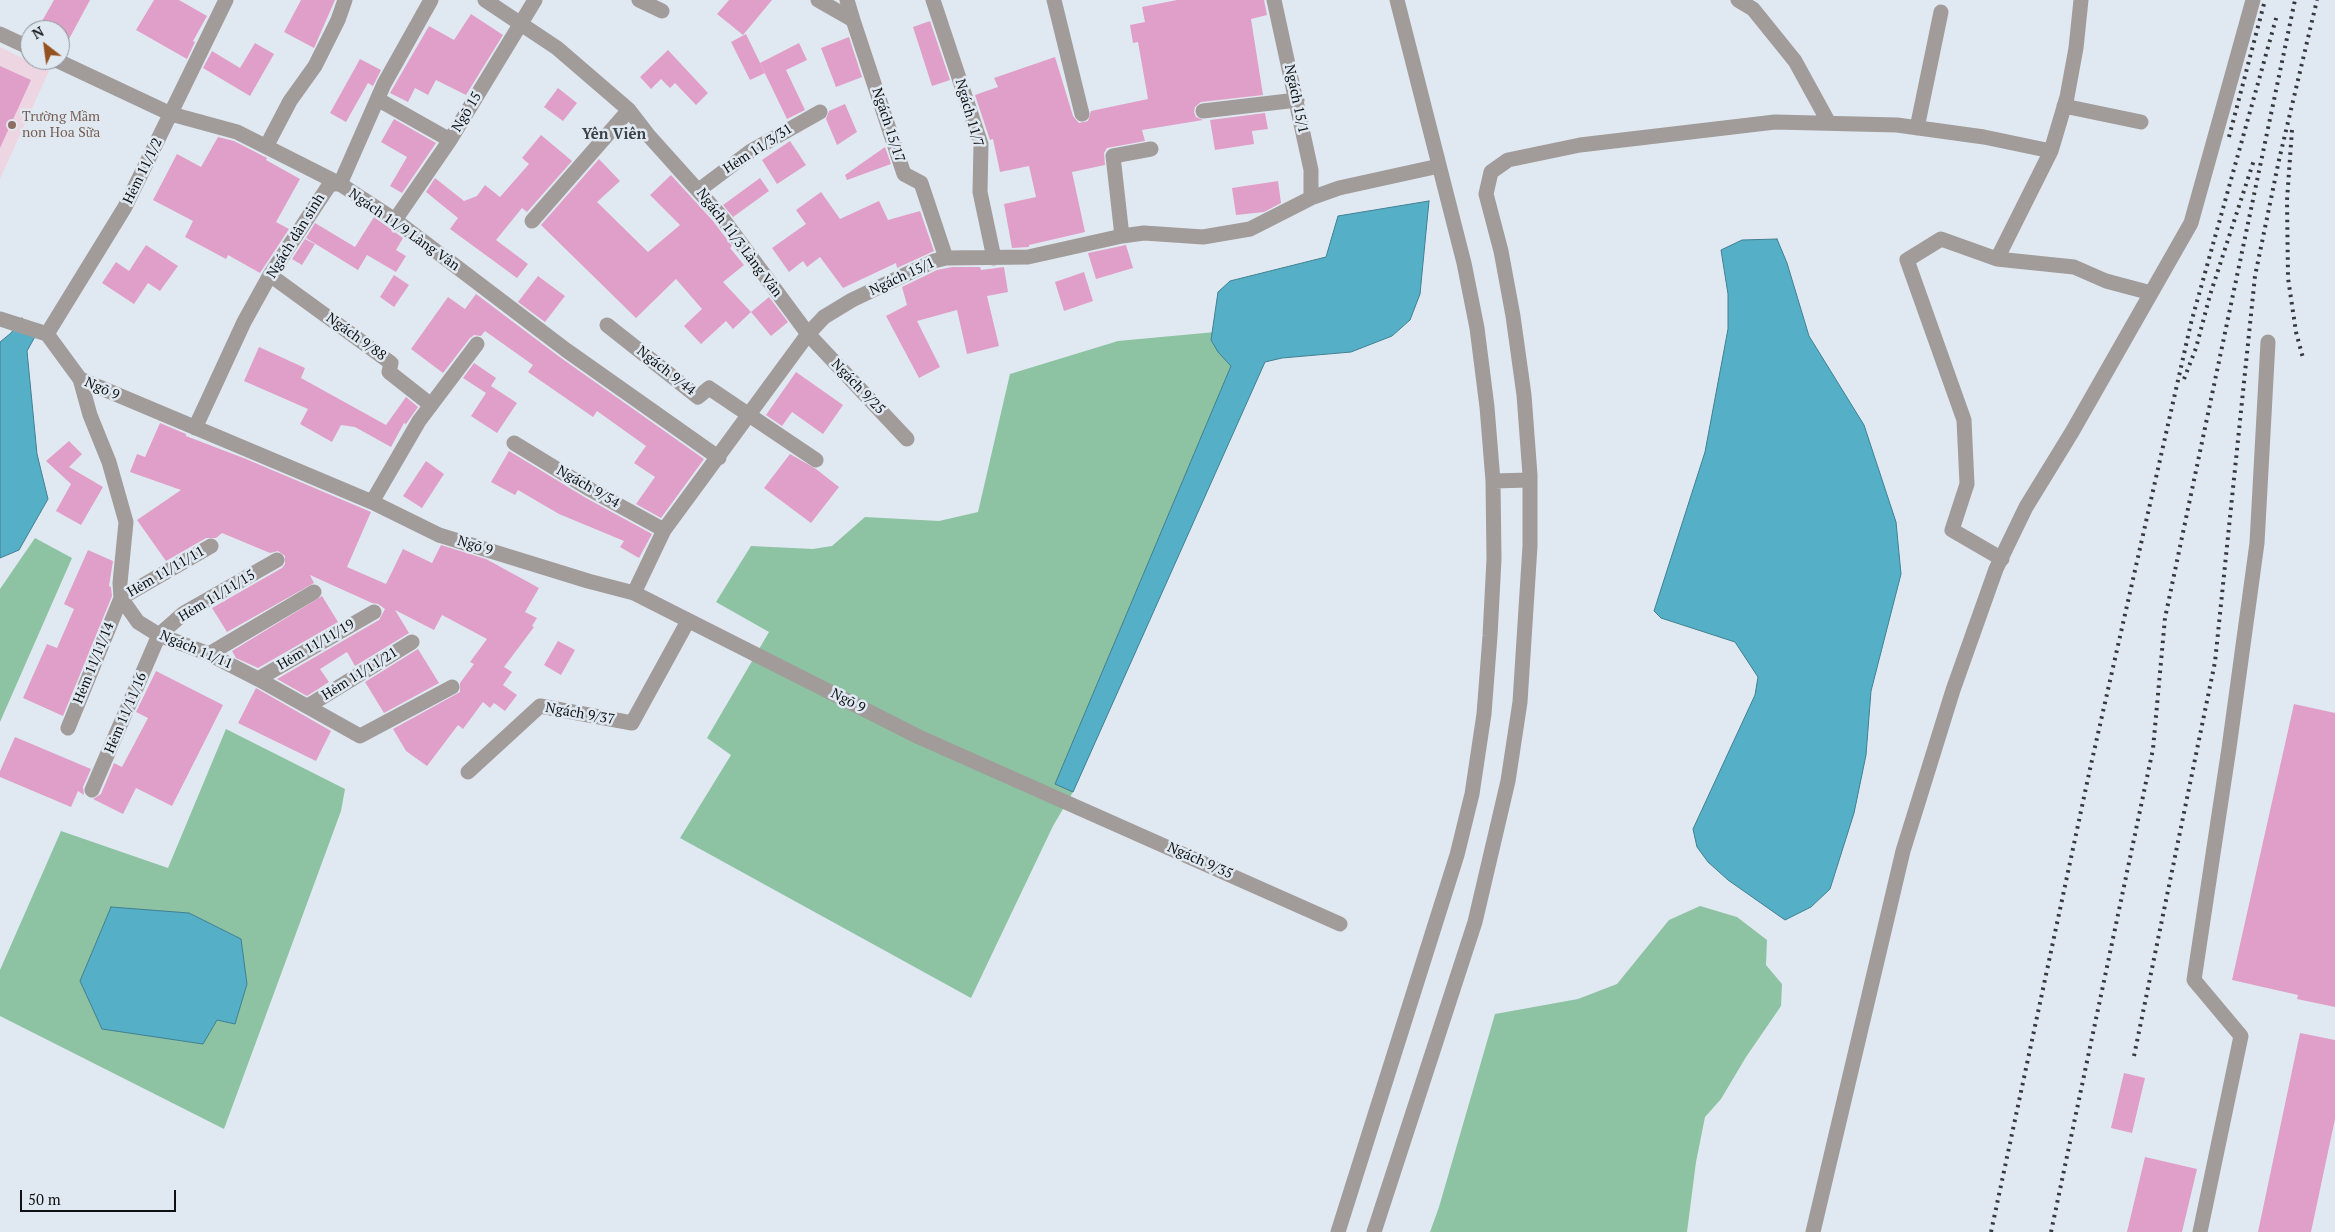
<!DOCTYPE html>
<meta charset="utf-8">
<style>
body{margin:0}
#map{position:relative;width:2335px;height:1232px;overflow:hidden;background:#e0e9f1;font-family:"PT Serif",serif}
canvas{display:block}
.north{position:absolute;left:20px;top:20px;width:50px;height:50px;box-sizing:border-box;background:#e0e9f1;border:1px solid #8c9399;border-radius:50%;rotate:330deg;font-size:14px;font-weight:700;line-height:20px;text-align:center;color:#0e1114}
.north::after{content:'';display:block;margin:auto;width:18px;height:22px;background:#945221;clip-path:polygon(50% 0,100% 100%,50% 72%,0 100%)}
.scale{position:absolute;left:20px;top:1190px;width:156px;height:22px;box-sizing:border-box;border:2px solid #0e1114;border-top:0;padding-left:6px;font-size:15px;line-height:18px;white-space:nowrap;color:#0e1114;-webkit-text-stroke:4px #e0e9f1;paint-order:stroke}
</style>
<div id="map">
<canvas width="2335" height="1232"></canvas>
<div class="north">N</div>
<div class="scale">50 m</div>
</div>
<script>
const ctx = document.querySelector('canvas').getContext('2d');
ctx.lineJoin = 'round';
function fill(path, color) { ctx.fillStyle = color; ctx.fill(path, 'evenodd'); }
const toPath = rows => new Path2D(rows.map(r => 'M' + r).join(''));
function trace(path, color, width, dash) { ctx.strokeStyle = color; ctx.lineWidth = width; ctx.lineCap = dash ? 'butt' : 'round'; ctx.setLineDash(dash || []); ctx.stroke(path); }
function drawText(font, color, halo, rows, align = 'center') {
  ctx.font = font + ' "PT Serif",serif'; ctx.lineWidth = 5; ctx.setLineDash([]); ctx.textBaseline = 'middle'; ctx.strokeStyle = halo; ctx.fillStyle = color; for (const [text, x, y, turn = 0] of rows) {
    ctx.save(); ctx.translate(x, y); ctx.rotate((+turn || 0) * Math.PI / 180); ctx.textAlign = isNaN(turn) ? turn : align; if (halo) ctx.strokeText(text, 0, 0); ctx.fillText(text, 0, 0); ctx.restore();
  }
}
const education = toPath([
 [0,47,49,71,0,179]
]);
const green = toPath([
 [1280,326,1073,792,1053,826,971,998,680,838,731,755,707,738,769,632,716,602,751,546,813,549,832,546,865,517,939,521,978,512,1010,374,1118,341],
 [35,538,72,558,0,722,0,589],
 [226,729,345,789,341,811,224,1129,0,1016,0,970,61,831,168,868],
 [1700,906,1737,917,1767,940,1766,965,1782,984,1781,1006,1746,1057,1721,1099,1705,1117,1696,1162,1687,1232,1430,1232,1439,1207,1495,1014,1578,999,1617,984,1669,920]
]);
const water = toPath([
 [1429,201,1420,294,1410,320,1392,336,1351,352,1282,358,1265,362,1073,792,1055,784,1231,366,1218,352,1211,340,1218,292,1230,281,1326,257,1338,216,1429,201],
 [1777,239,1787,263,1809,336,1864,425,1896,522,1901,574,1871,691,1866,755,1854,813,1830,889,1811,907,1785,920,1728,880,1708,862,1697,847,1693,829,1755,695,1758,677,1735,642,1661,618,1654,611,1705,452,1728,329,1728,294,1721,250,1742,240,1777,239],
 [22,318,37,333,27,351,37,454,48,499,19,550,0,558,0,342,11,333,22,318],
 [111,907,189,913,241,939,247,984,235,1024,217,1020,203,1044,102,1029,80,981,111,907]
]);
const building = toPath([
 [54,0,90,0,62,52,60,30,37,30],
 [154,0,179,0,207,16,193,41,195,42,187,59,136,30],
 [301,0,335,0,314,48,284,32],
 [729,0,772,0,743,35,717,14],
 [1177,0,1264,0,1267,15,1251,19,1263,95,1201,102,1195,107,1194,112,1196,117,1203,120,1142,130,1145,141,1107,148,1104,153,1105,165,1072,172,1085,232,1029,245,1029,247,1012,248,1004,204,1036,197,1029,166,1000,172,993,139,990,140,975,95,998,87,994,78,1055,57,1073,116,1079,123,1088,121,1091,111,1148,99,1138,42,1133,43,1130,25,1145,22,1142,7],
 [471,14,503,35,466,95,436,80,428,95,415,88,408,102,390,93,429,26,454,40],
 [930,21,950,80,932,86,913,27],
 [746,34,765,73,750,80,731,42],
 [849,37,862,77,836,87,821,48],
 [255,43,274,54,250,96,203,68,212,51,240,68],
 [799,43,807,60,786,70,805,110,787,119,760,63],
 [668,50,708,93,696,105,675,83,670,88,661,79,651,89,640,77],
 [360,59,381,70,373,86,368,83,346,122,330,113],
 [0,66,31,80,0,148],
 [558,88,577,103,563,121,544,107],
 [845,104,857,132,837,145,826,119,829,111],
 [1265,113,1268,129,1252,131,1254,144,1215,150,1210,120],
 [394,119,436,143,402,193,390,186,407,157,381,142],
 [541,135,572,161,527,212,522,208,496,240,528,264,517,278,450,229,458,218,426,192,435,178,464,201,477,196,485,185,500,197,529,164,522,158],
 [218,137,234,141,267,158,266,160,300,179,276,222,289,229,260,273,228,255,226,259,185,237,193,221,153,200,177,154,201,167],
 [790,141,806,165,777,184,762,160],
 [885,147,891,164,847,180,845,175],
 [599,159,620,181,597,202,648,252,680,225,650,195,671,175,713,221,732,246,730,248,744,265,723,282,751,312,733,329,726,321,701,344,684,326,702,309,676,279,636,318,541,225],
 [760,178,769,191,733,217,723,205],
 [1278,181,1281,203,1264,212,1236,215,1232,188],
 [821,192,840,219,879,201,888,220,920,211,934,251,897,268,896,263,843,288,820,257,807,267,803,261,789,272,772,248,806,224,796,210],
 [374,217,403,238,396,250,406,256,396,272,367,255,358,270,306,238,315,223,355,247],
 [305,239,315,244,302,265,292,259],
 [146,245,178,266,160,291,148,283,134,304,102,283,116,262,129,271],
 [1126,245,1133,268,1096,279,1088,253],
 [952,267,980,267,981,270,1004,267,1008,292,987,296,999,346,967,354,957,310,917,321,940,367,919,378,886,316,907,305,902,287,937,270],
 [1084,272,1093,301,1064,311,1055,282],
 [394,275,409,285,394,307,380,297],
 [538,276,565,296,545,322,518,302],
 [476,294,561,358,704,459,661,518,636,504,655,477,634,463,646,446,597,411,593,417,528,372,533,365,485,331,481,336,474,335,470,338,443,373,411,349,448,297,465,309],
 [769,297,788,322,771,336,751,312],
 [259,347,305,368,301,378,386,425,406,397,418,407,406,424,404,423,391,447,355,427,341,425,332,442,300,424,308,409,244,381],
 [474,363,496,378,491,386,517,403,497,433,471,416,486,393,463,378],
 [796,372,843,405,823,434,792,412,782,426,766,415],
 [160,423,186,434,186,436,246,459,371,512,347,567,386,584,403,549,432,563,441,545,486,559,539,588,525,612,537,618,532,626,534,627,504,667,512,672,503,685,517,695,505,711,494,703,490,708,483,702,463,729,458,725,427,766,406,751,393,729,460,692,460,683,474,664,470,662,487,639,442,615,434,630,395,610,409,633,355,666,347,652,320,669,329,682,307,696,277,679,379,620,385,609,378,604,372,603,310,575,314,583,227,632,212,608,282,568,285,564,285,556,278,551,270,553,222,533,216,538,206,538,166,561,137,520,181,490,130,472,137,454,145,457],
 [69,441,82,454,69,467,103,487,81,525,56,511,71,484,46,461],
 [509,451,586,498,652,534,639,558,620,547,624,541,559,514,518,490,515,495,491,482],
 [790,454,816,469,839,487,811,523,764,488],
 [426,461,444,474,422,508,403,496],
 [88,550,113,561,109,586,111,587,112,596,63,716,23,698,47,644,57,648,74,609,64,604],
 [322,596,338,622,258,668,236,658,232,651],
 [558,641,575,650,561,675,544,665],
 [418,649,439,683,384,713,365,682],
 [156,671,223,705,172,806,136,788,123,814,93,799,101,794,114,763,122,767,148,718,136,712],
 [256,688,331,731,316,761,238,723],
 [2294,704,2335,713,2335,1007,2297,999,2298,995,2232,980],
 [15,737,91,769,83,787,84,795,78,791,71,807,0,777,0,771],
 [2300,1033,2335,1040,2335,1119,2311,1232,2258,1232],
 [2124,1073,2145,1078,2132,1133,2111,1128],
 [2145,1157,2197,1169,2182,1232,2127,1232]
]);
const minor = toPath([
 [485,0,557,48,629,110,649,136,720,215,808,334,907,439],
 [639,0,662,11],
 [818,0,853,20,904,174,921,183,946,258],
 [847,0,853,20],
 [933,0,981,144,980,192,994,258],
 [1054,0,1082,114],
 [1274,0,1311,170,1311,198],
 [1738,0,1753,9,1795,61,1829,123],
 [0,34,30,48],
 [56,60,171,114,237,132,340,184,395,220,566,350,719,458],
 [379,100,450,140],
 [2064,106,2141,122],
 [1203,111,1297,100],
 [1917,128,1941,12],
 [267,145,290,101,315,66,338,20,345,0],
 [699,190,751,151,820,112],
 [395,220,450,140,535,0],
 [532,221,629,110],
 [1122,236,1113,156,1151,149],
 [1997,259,2051,151,2067,97,2076,48,2081,0],
 [270,275,391,363,389,372,431,405],
 [0,319,47,334],
 [607,325,698,397,709,388,816,460],
 [47,334,80,379,372,502,439,535,588,581,634,593,919,737,1340,924],
 [47,334,125,207,226,0],
 [80,379,90,415,109,462,126,522,120,583,121,598,138,622,159,635,209,654,258,679,360,736,452,687],
 [195,428,244,322,270,275,330,184,340,184,384,84,431,0],
 [514,443,591,490,664,530],
 [1493,481,1529,480],
 [372,502,419,421,477,344],
 [2002,559,1952,530,1967,484,1964,420,1907,260,1941,239,1997,259,2074,267,2106,281,2151,293],
 [634,593,664,530,808,334,824,317,852,300,934,261,946,258,1028,257,1122,236,1144,233,1203,237,1250,229,1311,198,1339,188,1439,166],
 [121,598,211,546],
 [209,654,314,592],
 [258,679,374,612],
 [308,706,412,642],
 [68,728,121,598],
 [468,772,540,706,632,723,688,621],
 [92,790,159,635,184,613,277,560],
 [1338,1232,1457,855,1472,794,1484,714,1490,636,1494,559,1493,481,1487,407,1477,328,1464,263,1397,0],
 [1374,1232,1475,922,1508,781,1520,702,1530,546,1530,475,1524,395,1513,316,1501,251,1486,194,1491,172,1508,160,1580,145,1775,122,1897,125,1984,137,2051,151],
 [1813,1232,1903,851,1953,690,1996,569,2026,507,2072,432,2191,223,2253,0],
 [2200,1232,2241,1036,2194,980,2229,748,2257,543,2268,342]
]);
const rail = toPath([
 [2292,130,2287,200,2288,278,2296,332,2303,358],
 [2229,137,2265,0],
 [2184,379,2196,348,2210,295,2254,160],
 [2134,1056,2215,662,2255,276,2279,160,2317,0],
 [1991,1232,2090,769,2191,323,2277,15],
 [2051,1232,2153,749,2165,618,2295,0]
]);
const markers = [
 [12,125,5,"#8d6e63"]
];
const streetNames = [
 ["Ngách 15/1",1296,99,78],
 ["Ngõ 15",467,112,-59],
 ["Ngách 11/7",969,113,74],
 ["Ngách 15/17",888,125,72],
 ["Hẻm 11/3/31",758,149,-33],
 ["Hẻm 11/1/2",143,171,-64],
 ["Ngách 11/9 Làng Vân",404,230,35],
 ["Ngách dân sinh",296,236,-58],
 ["Ngách 11/3 Làng Vân",739,243,53],
 ["Ngách 15/1",902,277,-25],
 ["Ngách 9/88",356,337,36],
 ["Ngách 9/44",666,371,38],
 ["Ngách 9/25",858,387,46],
 ["Ngõ 9",102,389,24],
 ["Ngách 9/54",588,487,30],
 ["Ngõ 9",475,546,17],
 ["Hẻm 11/11/11",166,572,-30],
 ["Hẻm 11/11/15",217,596,-31],
 ["Hẻm 11/11/19",316,645,-30],
 ["Ngách 11/11",196,650,23],
 ["Hẻm 11/11/14",94,663,-68],
 ["Hẻm 11/11/21",360,674,-32],
 ["Ngõ 9",848,701,27],
 ["Hẻm 11/11/16",126,713,-67],
 ["Ngách 9/37",580,714,10],
 ["Ngách 9/35",1200,861,24]
];
const educationNames = [
 ["Trường Mầm",22,117],
 ["non Hoa Sữa",22,133]
];
const neighbourhoodNames = [
 ["Yên Viên",614,135]
];
fill(education, '#edd6e2');
fill(green, '#8dc3a3');
fill(water, '#55afc7');
trace(water, '#408091', 1);
fill(building, '#e09fc8');
trace(minor, '#a19b9a', 15);
trace(rail, '#35393d', 4, [2.5, 5]);
for (const [x, y, r, color] of markers) { const dot = new Path2D(); dot.arc(x, y, r, 0, 2 * Math.PI); ctx.fillStyle = color; ctx.fill(dot); trace(dot, '#e0e9f1', 2); }
drawText('14px', '#0e1114', '#e0e9f1', streetNames);
drawText('14px', '#785e54', '#e0e9f1', educationNames, 'left');
drawText('bold 15px', '#3b4349', '#e0e9f1', neighbourhoodNames);
</script>
